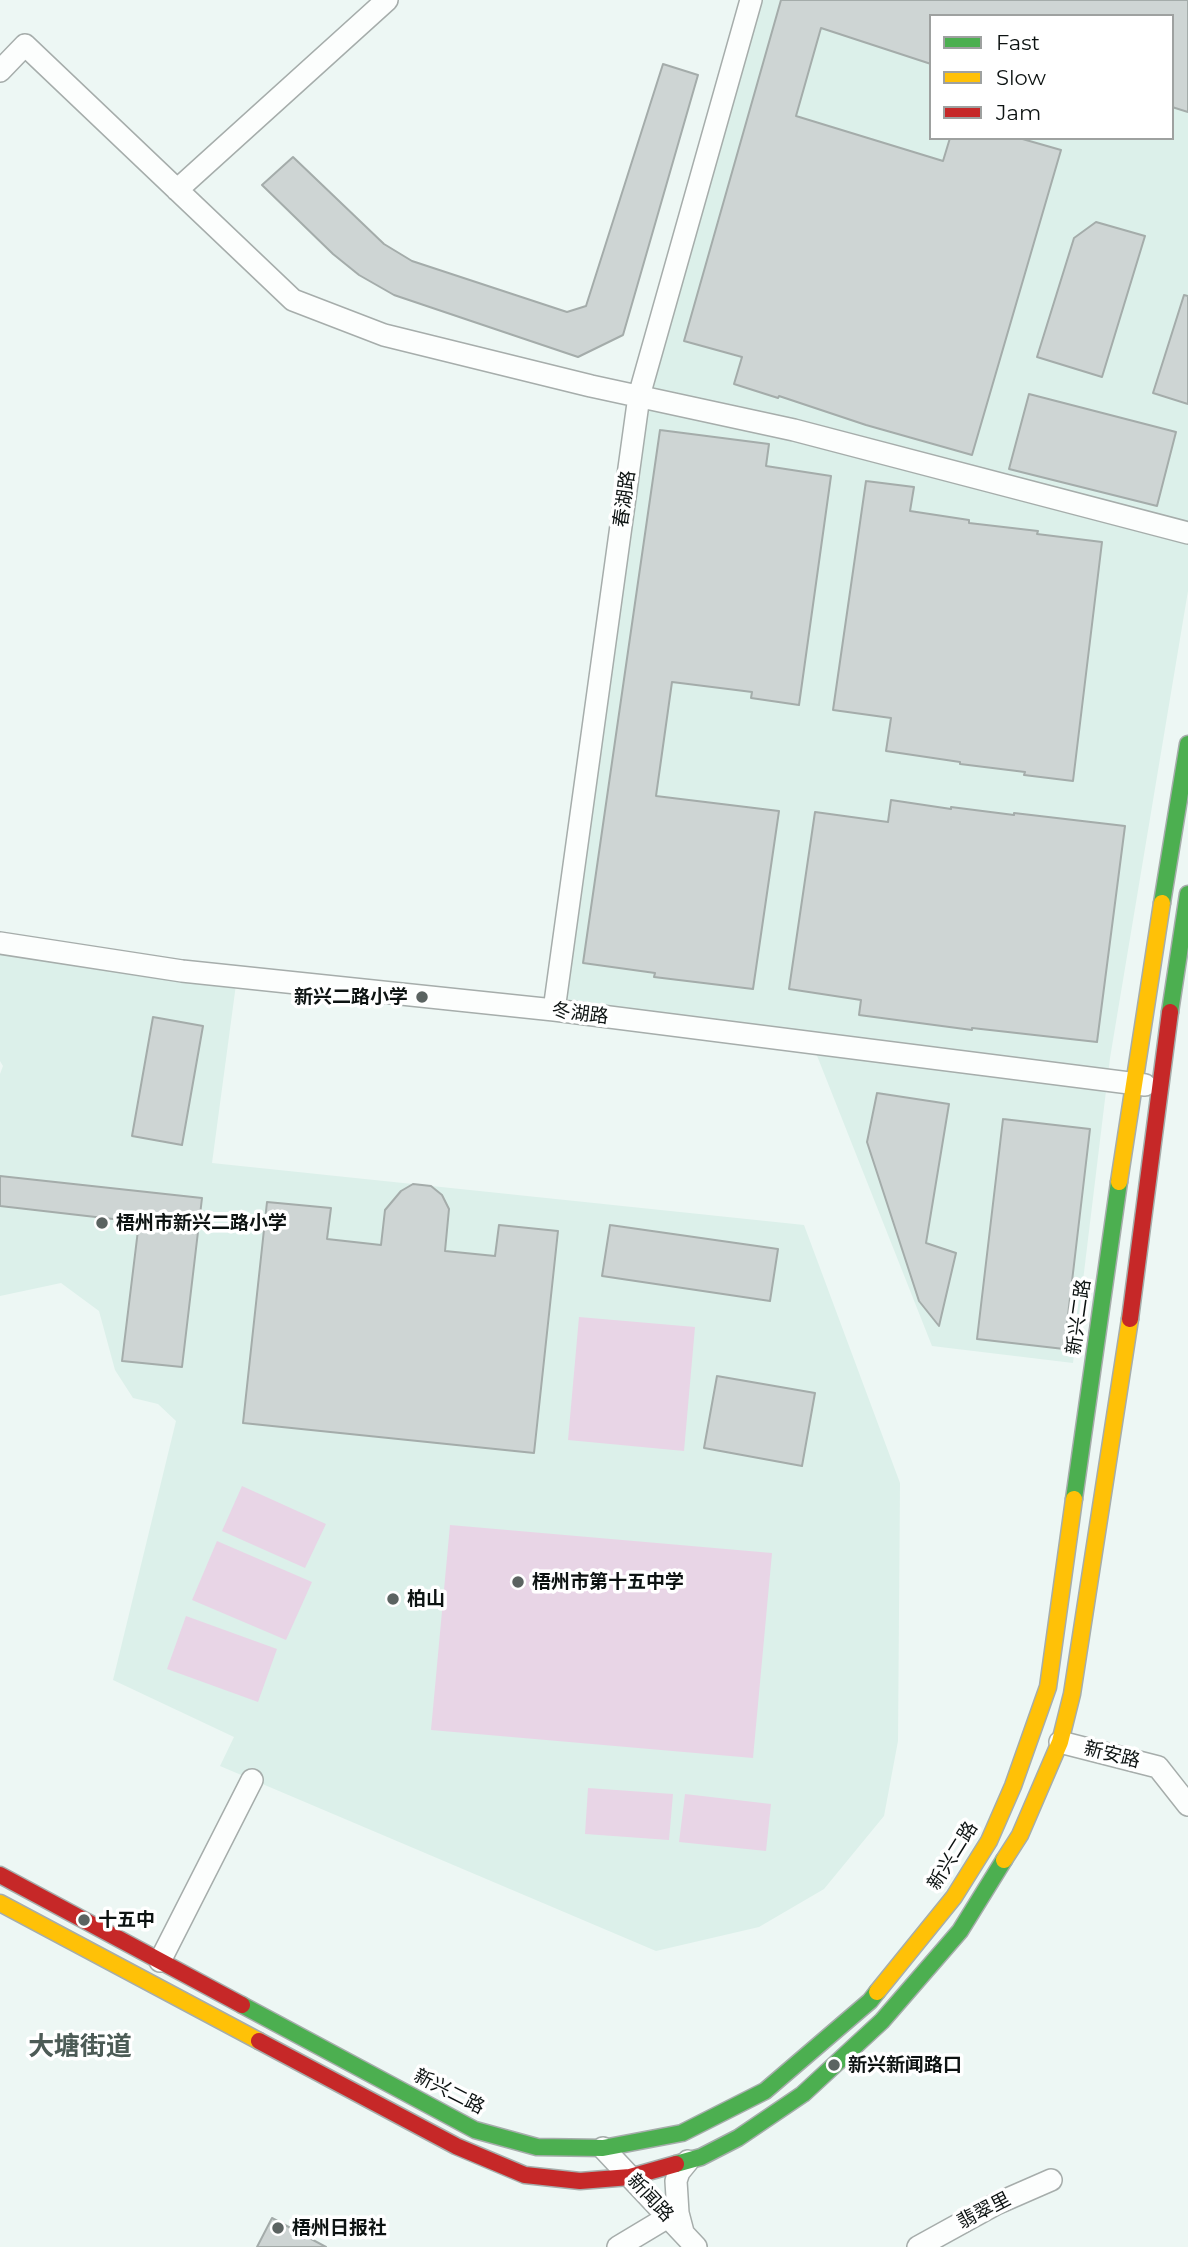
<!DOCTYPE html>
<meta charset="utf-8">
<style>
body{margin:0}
#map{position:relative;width:1188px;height:2247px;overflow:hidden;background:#edf7f4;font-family:Montserrat,sans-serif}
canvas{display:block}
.legend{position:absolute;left:929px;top:14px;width:245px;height:126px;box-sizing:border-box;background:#fff;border:2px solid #9ea1a0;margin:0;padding:9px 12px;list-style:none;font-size:21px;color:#0d1312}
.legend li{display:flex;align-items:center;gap:14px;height:35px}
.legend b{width:35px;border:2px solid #9ea1a0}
</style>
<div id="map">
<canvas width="1188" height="2247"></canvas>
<ul class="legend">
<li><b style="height:9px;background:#4caf50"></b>Fast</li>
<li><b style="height:9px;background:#ffc107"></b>Slow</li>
<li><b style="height:9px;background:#c62828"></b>Jam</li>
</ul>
</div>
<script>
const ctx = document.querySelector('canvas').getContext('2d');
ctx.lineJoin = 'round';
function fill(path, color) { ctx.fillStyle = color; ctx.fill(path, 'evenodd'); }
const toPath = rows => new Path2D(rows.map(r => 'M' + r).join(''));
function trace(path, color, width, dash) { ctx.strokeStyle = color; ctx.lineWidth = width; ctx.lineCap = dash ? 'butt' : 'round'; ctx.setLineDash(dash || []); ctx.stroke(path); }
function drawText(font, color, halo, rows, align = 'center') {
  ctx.font = font + ' Montserrat,"Noto Sans SC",sans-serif'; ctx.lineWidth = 7; ctx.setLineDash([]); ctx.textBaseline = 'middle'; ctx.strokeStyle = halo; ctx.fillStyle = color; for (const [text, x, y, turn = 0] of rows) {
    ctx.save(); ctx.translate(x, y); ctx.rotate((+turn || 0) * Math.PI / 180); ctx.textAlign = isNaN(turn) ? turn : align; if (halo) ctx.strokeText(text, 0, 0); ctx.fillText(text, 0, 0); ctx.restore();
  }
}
const built = toPath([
 [750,0,1188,0,1188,591,1110,1058,1073,1363,932,1346,812,1043,554,1010,639,396],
 [931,16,1172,16,1172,138,931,138],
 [0,943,237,977,212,1163,804,1225,900,1483,898,1741,884,1816,824,1889,759,1927,656,1951,220,1766,234,1737,113,1680,176,1421,158,1404,133,1398,115,1370,99,1311,61,1283,0,1296,0,1074,3,1066,0,1061]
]);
const green = toPath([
 [579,1317,695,1327,684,1451,568,1440],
 [242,1486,326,1524,305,1568,222,1531],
 [450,1525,772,1553,753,1758,431,1730],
 [217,1541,312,1582,286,1640,192,1600],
 [186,1616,277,1649,258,1702,167,1669],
 [588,1788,673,1794,669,1840,585,1834],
 [685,1794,771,1804,766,1851,679,1842]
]);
const building = toPath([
 [781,0,1188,0,1188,112,1172,107,1172,16,931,16,931,64,821,28,796,116,943,161,950,138,1019,138,1061,150,972,455,866,425,779,396,778,398,734,384,742,357,684,341,781,0],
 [663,64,698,75,623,335,578,357,394,295,359,275,333,254,262,185,293,157,384,244,412,261,567,312,586,306,663,64],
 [1096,222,1145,236,1102,377,1037,357,1074,238,1096,222],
 [1184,295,1188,296,1188,404,1153,393,1184,295],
 [1029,394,1176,432,1157,506,1009,469,1029,394],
 [660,430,769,444,766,466,831,476,799,705,751,698,752,692,672,682,656,796,779,811,753,989,654,977,655,973,583,963,660,430],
 [866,481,914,487,910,511,969,520,969,523,1038,531,1037,534,1102,542,1073,781,1024,775,1025,772,960,764,960,762,886,751,891,718,833,710,866,481],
 [891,800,951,809,951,807,1014,815,1014,813,1125,826,1097,1042,972,1028,972,1030,859,1015,861,1000,789,989,815,812,888,822,891,800],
 [153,1017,203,1026,182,1145,132,1136,153,1017],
 [877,1093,949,1104,926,1243,956,1253,939,1326,919,1301,867,1142,877,1093],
 [1003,1119,1090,1129,1064,1349,977,1339,1003,1119],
 [0,1176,202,1198,182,1367,122,1361,139,1222,0,1206,0,1176],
 [413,1184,431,1186,442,1195,449,1209,445,1251,495,1256,499,1225,558,1231,534,1453,243,1423,267,1202,331,1208,327,1239,381,1245,385,1210,401,1191,413,1184],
 [610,1225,778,1249,770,1301,602,1276,610,1225],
 [717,1376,815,1393,802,1466,704,1448,717,1376],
 [272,2218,326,2247,257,2247,272,2218]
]);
const street = toPath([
 [0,71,25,45,293,300,384,335,591,386,794,430,1188,533],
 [177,190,387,0],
 [0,943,182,971,554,1010,1145,1085],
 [554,1010,639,396,751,0],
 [1060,1742,1158,1767,1188,1805],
 [160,1961,252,1780],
 [603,2148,696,2247],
 [683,2232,678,2213,676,2181,679,2172,688,2161],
 [618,2247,668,2217],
 [918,2247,996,2204,1051,2180]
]);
const fast = toPath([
 [1162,903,1188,744],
 [1170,1012,1188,894],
 [1074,1499,1119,1182],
 [242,2005,475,2130,537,2147,603,2148,682,2133,765,2091,870,2001,877,1992],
 [676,2164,701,2157,738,2138,803,2094,882,2021,960,1931,1004,1860]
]);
const slow = toPath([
 [1119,1182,1162,903],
 [1004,1860,1020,1835,1060,1742,1072,1694,1130,1319],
 [0,1903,259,2041],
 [877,1992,954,1897,989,1841,1013,1786,1048,1687,1074,1499]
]);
const jam = toPath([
 [1130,1319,1170,1012],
 [0,1875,242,2005],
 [259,2041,456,2146,525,2175,580,2181,630,2177,676,2164]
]);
const markers = [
 [422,997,7,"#5b6361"],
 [102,1223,7,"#5b6361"],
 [518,1582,7,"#5b6361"],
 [393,1599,7,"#5b6361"],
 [84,1920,7,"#5b6361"],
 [834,2065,7,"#5b6361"],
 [278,2228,7,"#5b6361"]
];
const streetNames = [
 ["春湖路",625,499,-82],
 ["冬湖路",580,1014,7],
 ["新兴二路",1079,1317,-82],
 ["新安路",1112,1755,14],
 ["新兴二路",953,1856,-58],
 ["新兴二路",449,2092,27],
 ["新闻路",650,2198,47],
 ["翡翠里",984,2211,-27]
];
const poiNames = [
 ["新兴二路小学",408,997,"right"],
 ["梧州市新兴二路小学",116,1223],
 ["梧州市第十五中学",532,1582],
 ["柏山",407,1599],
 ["十五中",98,1920],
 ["新兴新闻路口",848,2065],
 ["梧州日报社",292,2228]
];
const districtNames = [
 ["大塘街道",80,2047]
];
fill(built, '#dcf0ea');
fill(green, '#e8d5e6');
fill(building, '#ced5d4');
trace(building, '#a4acaa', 2);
trace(street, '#a6adab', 24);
trace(fast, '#a6adab', 19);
trace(slow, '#a6adab', 19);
trace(jam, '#a6adab', 19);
trace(street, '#fcfefd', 21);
trace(fast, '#4caf50', 16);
trace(slow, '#ffc107', 16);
trace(jam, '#c62828', 16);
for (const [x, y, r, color] of markers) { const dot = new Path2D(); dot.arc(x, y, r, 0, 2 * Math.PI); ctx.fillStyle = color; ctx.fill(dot); trace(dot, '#fff', 2.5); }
drawText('19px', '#0d1312', '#fff', streetNames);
drawText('bold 19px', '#0d1312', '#fff', poiNames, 'left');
drawText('bold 26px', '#4c5b56', '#fff', districtNames);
</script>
